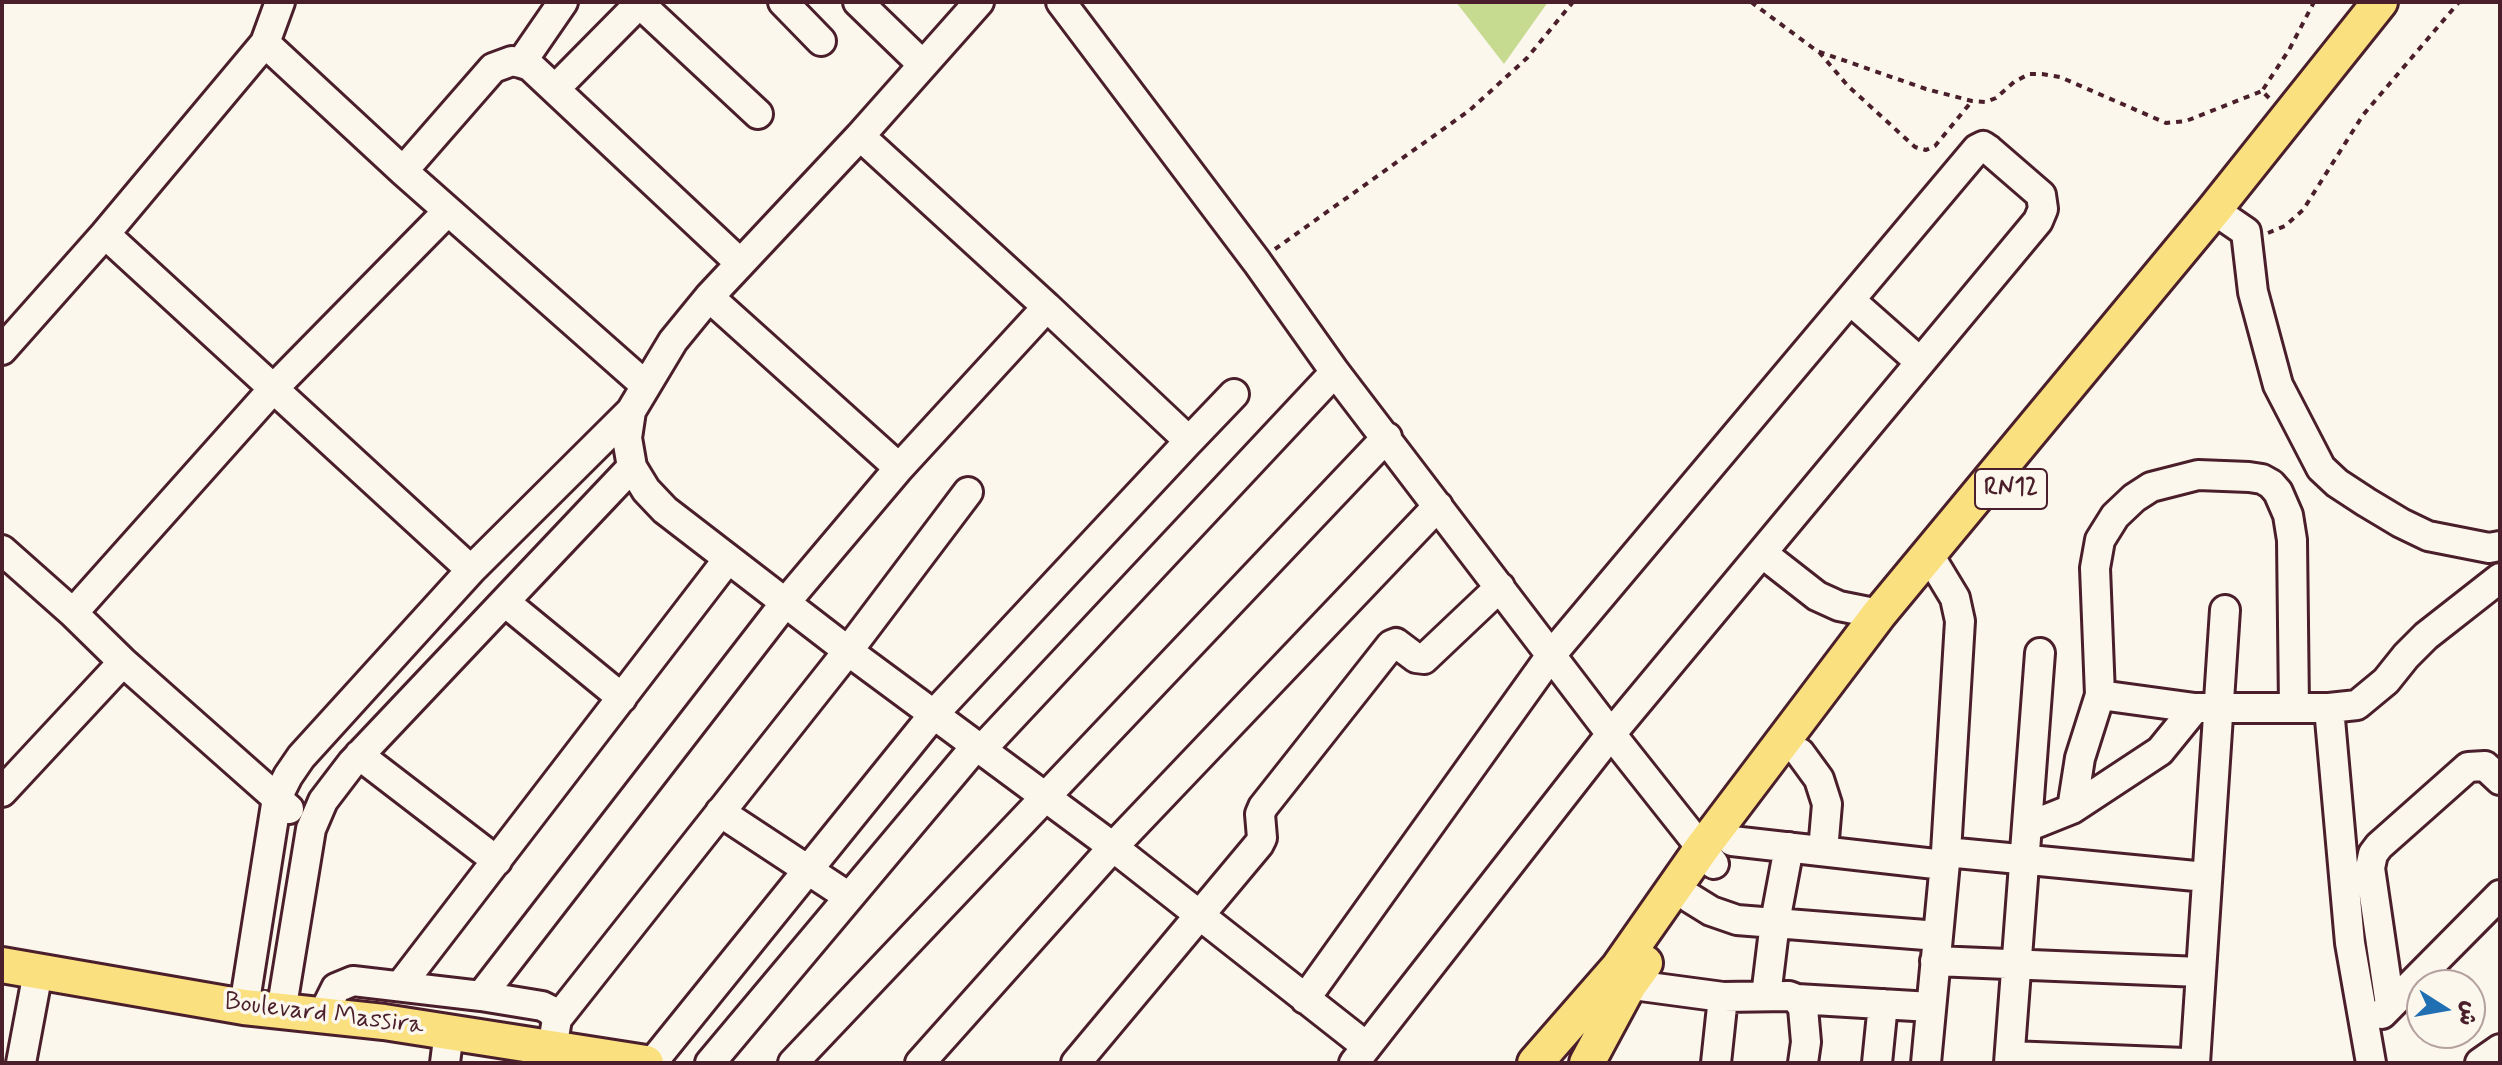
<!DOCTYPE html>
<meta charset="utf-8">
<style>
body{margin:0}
#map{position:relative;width:2502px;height:1065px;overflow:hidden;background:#fbf7ec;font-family:Mynerve,"Playpen Sans Arabic",sans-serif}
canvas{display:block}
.frame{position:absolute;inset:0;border:4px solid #4a1f2b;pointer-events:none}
.north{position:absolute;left:2406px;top:969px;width:80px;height:80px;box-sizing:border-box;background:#fbf7ec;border:2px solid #b4a19f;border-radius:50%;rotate:101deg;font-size:22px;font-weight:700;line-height:32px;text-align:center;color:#4a1f2b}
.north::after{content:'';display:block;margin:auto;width:28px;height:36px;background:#1f6fb2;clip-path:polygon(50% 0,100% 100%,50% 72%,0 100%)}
</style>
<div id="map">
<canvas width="2502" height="1065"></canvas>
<div class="frame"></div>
<div class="north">ش</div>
</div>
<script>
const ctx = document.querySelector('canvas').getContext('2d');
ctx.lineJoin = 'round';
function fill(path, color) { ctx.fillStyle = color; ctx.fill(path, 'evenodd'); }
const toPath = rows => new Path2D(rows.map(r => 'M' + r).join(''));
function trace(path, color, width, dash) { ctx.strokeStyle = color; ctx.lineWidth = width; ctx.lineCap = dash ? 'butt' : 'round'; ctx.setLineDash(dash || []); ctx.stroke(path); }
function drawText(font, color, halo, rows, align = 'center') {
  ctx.font = font + ' Mynerve,sans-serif'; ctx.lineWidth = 7; ctx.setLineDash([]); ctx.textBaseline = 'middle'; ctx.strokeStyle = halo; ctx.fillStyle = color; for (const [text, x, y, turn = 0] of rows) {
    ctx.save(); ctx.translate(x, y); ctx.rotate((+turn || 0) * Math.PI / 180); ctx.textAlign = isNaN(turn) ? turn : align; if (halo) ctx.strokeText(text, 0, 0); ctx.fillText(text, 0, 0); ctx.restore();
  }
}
const green = toPath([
 [1456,2,1548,2,1504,64]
]);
const path = toPath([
 [1751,2,1817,51,1926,89,1972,101,1986,102,1996,98,2014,82,2029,74,2042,74,2060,77,2166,123,2186,121,2262,91],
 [1819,52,1848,86,1915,147,1926,150,1935,146,1972,101],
 [2269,98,2262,91,2289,50,2314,2],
 [2268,233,2285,226,2303,210,2363,115,2459,2],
 [1275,249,1470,110,1527,58,1573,2]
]);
const minor = toPath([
 [783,2,821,41],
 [858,2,923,65],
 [1061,2,1257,262,1335,372,1611,734,1714,864],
 [639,3,758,114],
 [265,43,403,171,645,385],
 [521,63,563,2],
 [555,89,641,2],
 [860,136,1047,307],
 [403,171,493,68,512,61,521,63,530,66,740,263],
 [2214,210,2246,232,2253,292,2278,385,2321,468,2337,483,2366,502,2401,523,2428,536,2489,548,2500,546],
 [105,234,471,570],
 [709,297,899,468],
 [1850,300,1920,362],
 [2,350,105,234,265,43,280,2],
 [631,411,627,438,632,467,646,490,665,510,848,651,1113,847,1438,506],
 [1189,441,1234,394],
 [2,550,73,613,123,662,289,809],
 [1762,553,1817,596,1839,606,1879,614],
 [505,602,622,698],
 [73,613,273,389,448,211],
 [2100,695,2195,708,2329,708,2357,705,2386,681,2406,656,2426,636,2500,578],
 [2329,708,2350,943,2371,1063],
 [981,750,1335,372],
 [1800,753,1819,779,1827,804,1823,851],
 [359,755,497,861],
 [2,792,123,662],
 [2072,809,2080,758,2100,695,2095,568,2100,540,2115,516,2134,498,2151,487,2198,475,2249,477,2262,479,2271,484,2278,492,2288,515,2292,540,2294,707],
 [720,812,849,897],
 [2027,827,2072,809,2160,751,2195,708],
 [1732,841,1944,865],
 [1946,852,2206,877],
 [1690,898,1711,911,1737,920,1938,936],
 [1935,961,2200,972],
 [1611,982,1723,997,1789,996,1797,999,1803,1008,1806,1042,1803,1063],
 [400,986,728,559],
 [481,996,785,603,899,468,1047,307,1189,441,934,714,652,1063],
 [1766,996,1775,922,1789,847],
 [1305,999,1552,654,1977,149,1983,146,1989,150,2041,195,2043,209,2038,221,1611,734,1354,1063],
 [1797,999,1931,1007],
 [2390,1005,2370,868,2373,854,2379,846,2468,767,2485,766,2500,780],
 [244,1007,277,798,288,776,301,757,471,570,631,411,673,341,709,297,860,136,979,2],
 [281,1012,311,829,323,801,352,763,632,467],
 [2382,1014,2500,895],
 [322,1016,336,988,353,981,481,996,542,1006,550,1010,557,1019,554,1037],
 [557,1019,848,651,968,492],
 [2010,1056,2185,1063],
 [21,1063,38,972],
 [445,1063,449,1031],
 [710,1063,976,746],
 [793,1063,1387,437],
 [920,1063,1113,847,1366,1046],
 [1076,1063,1259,844,1262,838,1260,814,1263,807,1391,645,1396,643,1416,658,1424,659,1500,587],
 [1716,1063,1723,997],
 [1877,1063,1883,1004],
 [1926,1063,1946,852,1960,621,1955,598,1929,555],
 [2009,1063,2040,653],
 [2195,1063,2225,610],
 [2480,1063,2500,1049]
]);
const major = toPath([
 [2,965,244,1007,384,1022,646,1063],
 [1535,1063,1618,968,1702,848,1879,614,2214,210,2380,2],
 [1587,1063,1629,985,1645,963]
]);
const shields = [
 [2011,489,72]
];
const shieldNames = [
 ["RN12",2011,489]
];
const streetNames = [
 ["Boulevard Massira",324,1015,7]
];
fill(green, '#c7db90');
trace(minor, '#4a1f2b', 34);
trace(major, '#4a1f2b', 40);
trace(path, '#4a1f2b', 4, [6, 6]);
trace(minor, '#fbf7ec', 28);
trace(major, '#fbe080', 34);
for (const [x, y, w] of shields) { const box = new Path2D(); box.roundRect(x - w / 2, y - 20, w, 40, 6); ctx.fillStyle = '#fbf7ec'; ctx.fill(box); trace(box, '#4a1f2b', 2); }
drawText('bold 24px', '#4a1f2b', null, shieldNames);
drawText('26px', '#4a1f2b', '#fbf7ec', streetNames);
</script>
